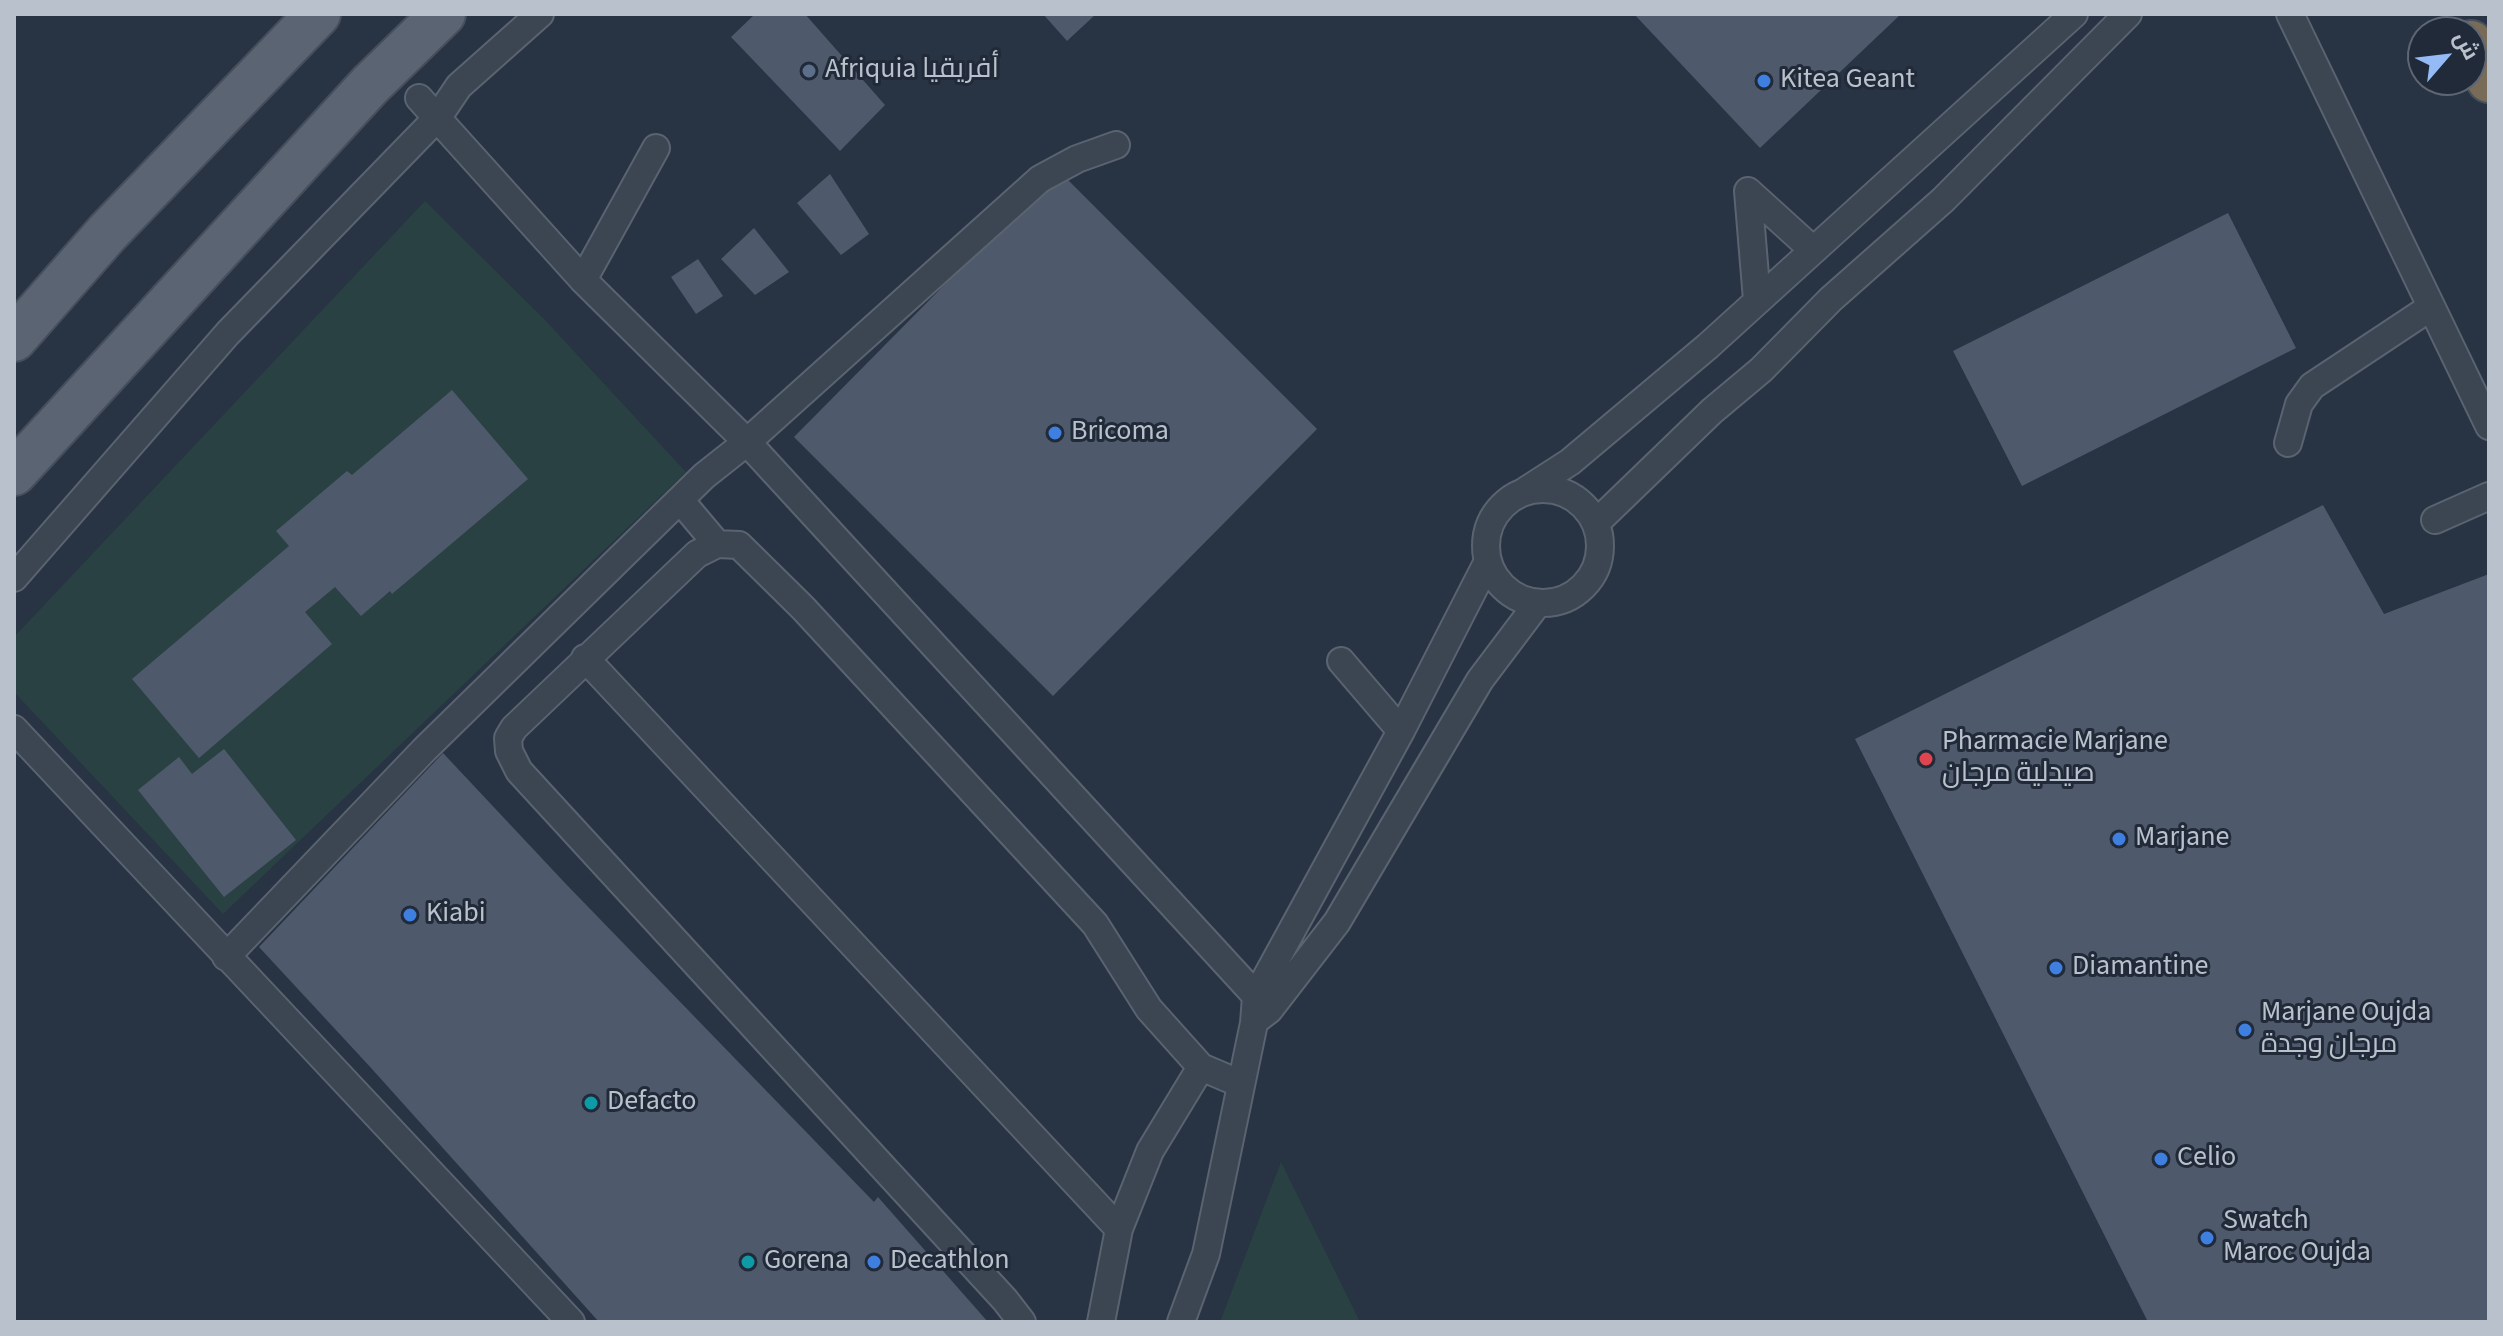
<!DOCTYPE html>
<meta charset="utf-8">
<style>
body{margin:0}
#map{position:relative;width:2503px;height:1336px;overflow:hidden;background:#283343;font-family:"Source Sans 3",Cairo,sans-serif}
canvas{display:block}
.frame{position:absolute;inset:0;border:16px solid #b9c1cc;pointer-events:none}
.north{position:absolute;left:2407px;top:16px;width:80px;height:80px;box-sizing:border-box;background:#212a38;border:2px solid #5e6673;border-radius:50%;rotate:62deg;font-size:22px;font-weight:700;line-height:32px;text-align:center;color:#b9c1cc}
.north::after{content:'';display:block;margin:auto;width:28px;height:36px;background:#94bbf6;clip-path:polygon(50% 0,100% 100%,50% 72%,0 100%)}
</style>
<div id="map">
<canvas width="2503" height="1336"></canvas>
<div class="frame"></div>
<div class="north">ش</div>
</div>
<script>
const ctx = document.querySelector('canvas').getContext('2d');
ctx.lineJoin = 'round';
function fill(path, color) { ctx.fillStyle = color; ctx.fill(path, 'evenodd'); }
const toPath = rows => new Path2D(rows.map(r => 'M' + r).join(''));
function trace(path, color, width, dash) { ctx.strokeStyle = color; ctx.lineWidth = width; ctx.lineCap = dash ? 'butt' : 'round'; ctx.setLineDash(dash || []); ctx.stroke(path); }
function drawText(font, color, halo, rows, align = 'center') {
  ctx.font = font + ' "Source Sans 3",Cairo,sans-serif'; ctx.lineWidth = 6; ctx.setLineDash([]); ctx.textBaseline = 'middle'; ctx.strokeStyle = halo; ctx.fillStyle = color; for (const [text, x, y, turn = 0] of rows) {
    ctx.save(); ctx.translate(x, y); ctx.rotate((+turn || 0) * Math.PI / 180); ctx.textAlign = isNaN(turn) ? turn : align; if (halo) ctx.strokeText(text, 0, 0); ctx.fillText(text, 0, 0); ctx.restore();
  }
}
const green = toPath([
 [425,201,544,319,686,472,223,914,14,692,14,637],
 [1281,1162,1360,1322,1220,1322]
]);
const building = toPath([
 [755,14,805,14,885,105,840,151,731,37],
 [1043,14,1096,14,1067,41],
 [1634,14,1901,14,1760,148],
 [1058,170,1317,429,1053,696,794,437],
 [830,174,869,234,841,255,797,203],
 [2228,213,2296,348,2022,486,1953,351],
 [754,228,789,272,755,295,721,259],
 [698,259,723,296,696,314,671,277],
 [452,390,528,479,392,594,390,591,361,616,335,587,305,612,332,644,199,758,132,679,289,546,276,531,347,471,352,475],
 [2323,505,2384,614,2489,574,2489,1322,2148,1322,1855,739],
 [224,749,296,840,224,897,138,790,179,757,192,774],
 [443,753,565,883,874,1202,878,1197,988,1322,599,1322,372,1069,259,947]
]);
const lane = toPath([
 [2290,14,2489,426],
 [419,98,583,280,747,442,1269,1010],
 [583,280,656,148],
 [1757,300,1748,191,1813,250],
 [2288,443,2299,404,2312,386,2431,307],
 '1486 546a57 57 0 1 1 114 0a57 57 0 1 1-114 0Z',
 [1525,491,1570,462,1708,346,2074,14],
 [680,500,717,544],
 [2435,520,2489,496],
 [1596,523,1712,411,1761,370,1831,299,1943,200,2128,14],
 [14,578,228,333,438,117,459,86,540,14],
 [585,658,1119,1229],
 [1341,661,1401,731],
 [14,729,571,1322],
 [226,957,424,750,704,476,747,442,1040,179,1077,159,1116,145],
 [1256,1020,1269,1010,1337,922,1480,680,1538,603],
 [1022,1322,1005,1300,519,771,509,751,508,738,514,728,697,554,717,544,739,545,803,608,1095,924,1149,1009,1201,1067,1241,1084],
 [1101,1322,1119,1229,1150,1151,1201,1067],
 [1181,1322,1206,1254,1254,1023,1256,996,1401,731,1487,563]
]);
const primary = toPath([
 [14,339,107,233,318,14],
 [14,473,370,85,443,14]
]);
const highway = toPath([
 [2471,43,2489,80]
]);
const markers = [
 [809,71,8,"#5c6f8a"],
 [1764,81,8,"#3f7fe0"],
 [1055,433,8,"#3f7fe0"],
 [1926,759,8,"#e0444e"],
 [2119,839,8,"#3f7fe0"],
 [410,915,8,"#3f7fe0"],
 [2056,968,8,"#3f7fe0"],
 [2245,1030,8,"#3f7fe0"],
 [591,1103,8,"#0f9aa8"],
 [2161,1159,8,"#3f7fe0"],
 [2207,1238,8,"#3f7fe0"],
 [748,1262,8,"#0f9aa8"],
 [874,1262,8,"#3f7fe0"]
];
const poiNames = [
 ["Afriquia أفريقيا",825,71],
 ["Kitea Geant",1780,81],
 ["Bricoma",1071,433],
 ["Pharmacie Marjane",1942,743],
 ["صيدلية مرجان",1942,775],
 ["Marjane",2135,839],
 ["Kiabi",426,915],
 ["Diamantine",2072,968],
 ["Marjane Oujda",2261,1014],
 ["مرجان وجدة",2261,1046],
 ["Defacto",607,1103],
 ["Celio",2177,1159],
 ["Swatch",2223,1222],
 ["Maroc Oujda",2223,1254],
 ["Gorena",764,1262],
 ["Decathlon",890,1262]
];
fill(green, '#2a4143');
fill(building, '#4e5a6b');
trace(lane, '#5a6370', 30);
trace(primary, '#464e5c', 48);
trace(highway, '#47505d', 48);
trace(lane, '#3c4552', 26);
trace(primary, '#5a6472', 44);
trace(highway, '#786c59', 44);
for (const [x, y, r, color] of markers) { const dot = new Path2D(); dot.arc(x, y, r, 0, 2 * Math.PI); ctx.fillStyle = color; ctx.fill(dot); trace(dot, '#212a38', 3); }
drawText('28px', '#b9c1cc', '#212a38', poiNames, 'left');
</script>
